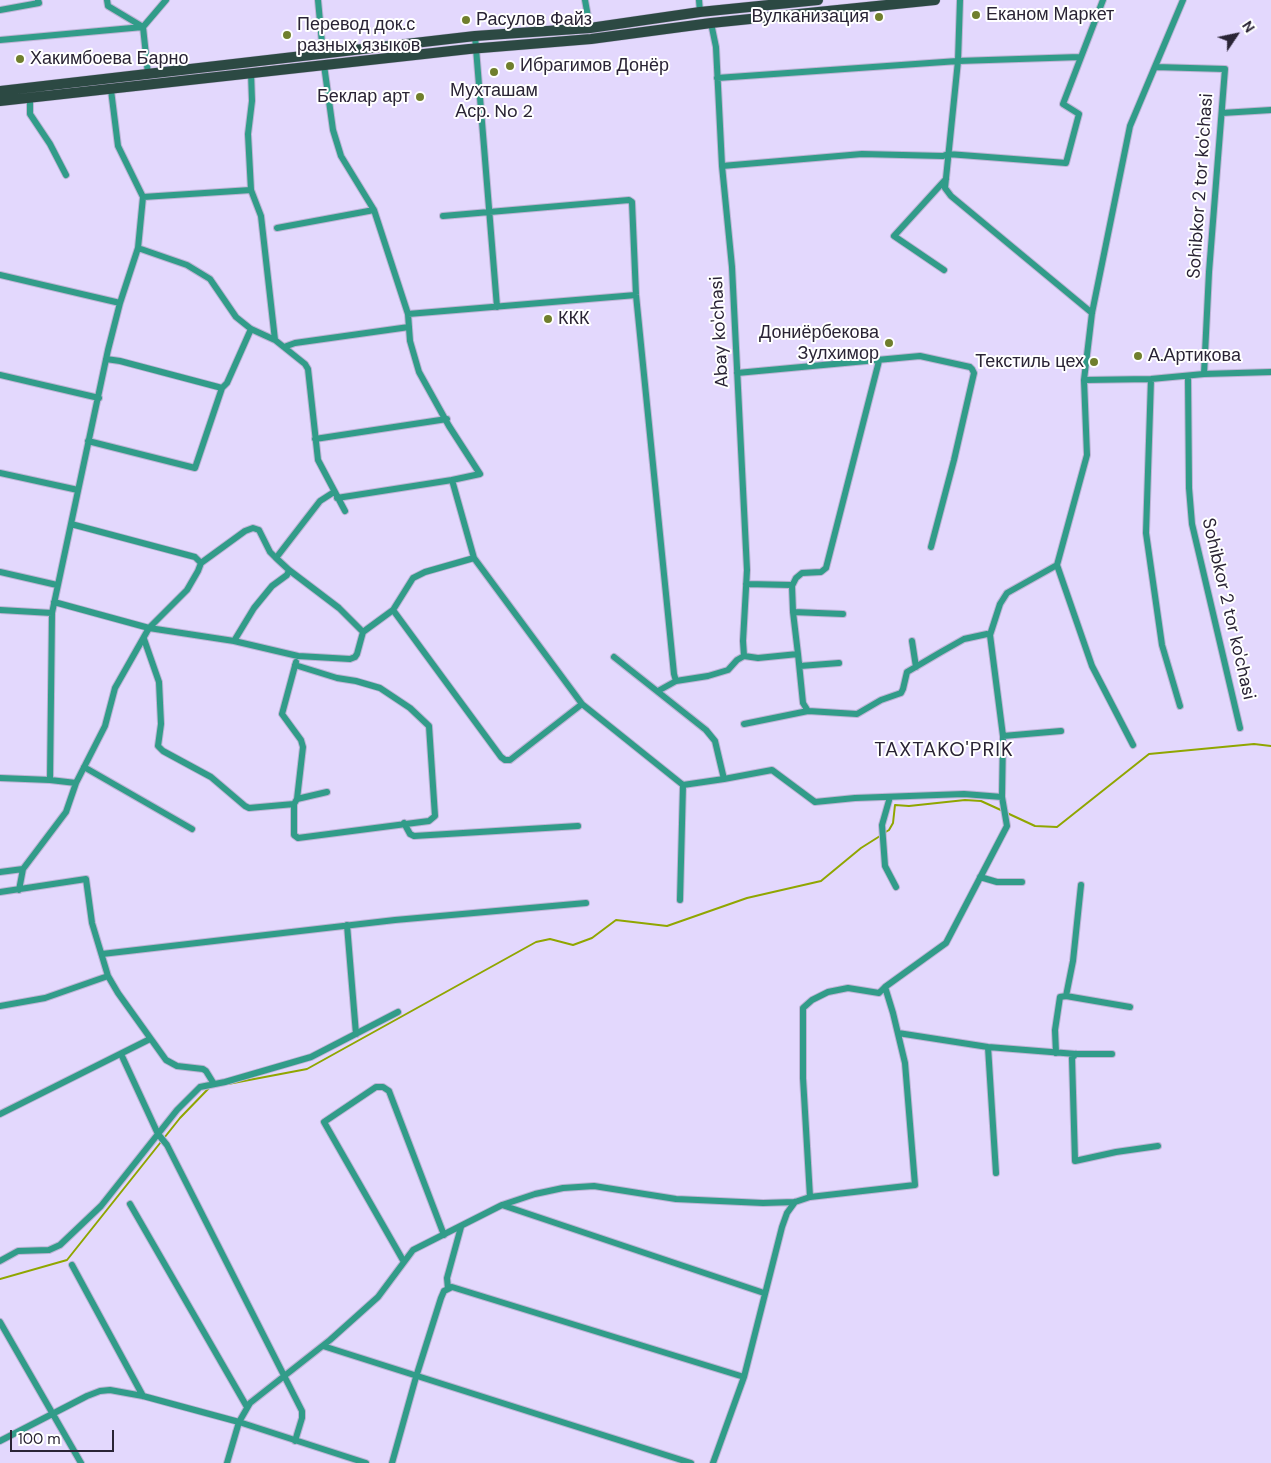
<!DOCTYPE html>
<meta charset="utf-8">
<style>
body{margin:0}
#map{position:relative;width:1271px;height:1463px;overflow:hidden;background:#e3d8fd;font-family:"DM Sans",sans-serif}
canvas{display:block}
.north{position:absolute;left:1211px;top:10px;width:50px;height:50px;-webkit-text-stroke:4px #fff;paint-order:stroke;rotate:56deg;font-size:14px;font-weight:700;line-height:20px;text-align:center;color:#2a2435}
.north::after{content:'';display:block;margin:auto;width:18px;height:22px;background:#2a2435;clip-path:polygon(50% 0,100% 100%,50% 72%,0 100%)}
.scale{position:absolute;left:10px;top:1430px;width:104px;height:22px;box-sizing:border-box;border:2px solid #2a2435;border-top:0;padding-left:6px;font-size:15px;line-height:18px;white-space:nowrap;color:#2a2435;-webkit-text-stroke:4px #fff;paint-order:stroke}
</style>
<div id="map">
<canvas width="1271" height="1463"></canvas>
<div class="north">N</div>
<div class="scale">100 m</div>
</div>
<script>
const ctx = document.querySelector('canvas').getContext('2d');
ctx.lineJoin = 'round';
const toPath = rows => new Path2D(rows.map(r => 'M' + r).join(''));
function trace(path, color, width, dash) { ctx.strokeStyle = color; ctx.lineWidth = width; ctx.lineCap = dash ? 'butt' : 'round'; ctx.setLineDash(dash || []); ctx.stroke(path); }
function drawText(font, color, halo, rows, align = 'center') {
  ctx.font = font + ' "DM Sans",sans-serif'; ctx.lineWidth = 4; ctx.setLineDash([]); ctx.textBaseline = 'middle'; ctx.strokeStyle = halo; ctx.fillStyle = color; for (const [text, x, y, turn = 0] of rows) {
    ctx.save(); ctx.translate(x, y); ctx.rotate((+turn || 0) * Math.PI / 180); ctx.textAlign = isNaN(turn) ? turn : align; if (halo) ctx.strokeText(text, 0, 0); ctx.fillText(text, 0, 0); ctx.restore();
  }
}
const stream = toPath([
 [1007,813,1035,826,1057,827,1149,754,1254,744,1271,746],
 [884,833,889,830,893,823,895,805,909,806,965,800,981,801,1003,811],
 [228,1084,307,1069,536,942,550,939,573,945,592,938,616,920,667,926,747,898,821,881,861,848,880,836],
 [0,1279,67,1260,180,1118,209,1088]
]);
const minor = toPath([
 [107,0,108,6,143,27],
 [318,0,323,54],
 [585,0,590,28],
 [699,0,700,12],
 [960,0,958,61,945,188,951,196,1092,313],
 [0,10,39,3,38,0],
 [475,36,497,307],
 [0,40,143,27],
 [324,65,333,130,341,156,374,210,408,314,410,341,419,372,449,426,480,474,452,480,474,558,582,704,683,785,680,900],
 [1155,67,1225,69,1209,272,1204,374],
 [148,74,143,27,166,0],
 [717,78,958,61,1080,57],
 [30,97,30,114,50,144,66,175],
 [1222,113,1271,110],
 [722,166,862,154,943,156,948,154,1066,163,1079,114,1063,104,1103,0],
 [251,190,261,216,275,340],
 [143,197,251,190,248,134,252,101,251,72],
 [443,216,629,200,632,202,636,295,674,674,676,681,708,676,728,670,737,660,744,656,743,641,747,570,732,267,722,166,716,47,711,23],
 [277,228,374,210],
 [138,248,187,265,210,279,236,317,251,329,275,340,305,364,308,369,318,460,345,511],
 [944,270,894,236,946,179],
 [0,275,120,303],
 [408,314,636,295],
 [284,347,295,343,409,327],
 [737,373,920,356,970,367,972,369,974,373,954,460,931,547],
 [0,375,99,398],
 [1188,376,1189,488,1192,524,1240,728],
 [1151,379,1146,533,1162,645,1180,706],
 [1084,380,1151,379,1204,374,1271,372],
 [222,388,227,383,251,329],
 [315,439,447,419],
 [88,441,195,468,222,388,120,361,106,359],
 [0,473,78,490],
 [337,498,452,480],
 [71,524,195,557,201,563],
 [276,558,320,501,334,492],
 [1057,565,1092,666,1133,745],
 [0,572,57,585],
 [746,584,792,585],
 [54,602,149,628,234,641,298,656,350,659,355,657,357,654,363,632,393,610,413,578,425,572,474,558],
 [0,610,52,613],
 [393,610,501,757,505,760,510,760,582,704],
 [793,612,843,614],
 [144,639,159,682,161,724,158,746,163,751,211,777,245,806,249,808,294,804,297,799,327,792],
 [234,641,254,608,272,586,287,575,289,570],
 [912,641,916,667],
 [798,654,793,612,792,586,796,578,802,573,821,572,826,568,879,361],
 [744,656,758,658,798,654,803,703,808,711],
 [614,657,706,730,715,741,724,779],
 [296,662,282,714,301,740,303,747,297,799],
 [800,666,839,663],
 [658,691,676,681],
 [744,724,808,711,857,714,881,700,901,693,903,689,907,672,941,652,964,639,987,634,990,635],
 [1003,736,1061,731],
 [84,767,192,829],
 [0,778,50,780,76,783],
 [50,780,52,613,108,350,120,303,138,248,143,197,118,146,111,90],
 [683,785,724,779,772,770,815,802,855,798,964,794,1002,797],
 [890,797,882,825,885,866,896,887],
 [294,804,294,835,298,838,429,821,435,816,429,726,410,708,380,688,356,681,337,678,295,665],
 [404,823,410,834,414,836,578,826],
 [0,872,23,869],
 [980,877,997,882,1022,882],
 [19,890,23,869,66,812,76,783,105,726,115,688,149,628,187,590,198,571,201,563,245,531,253,528,259,530,270,552,276,558,289,570,339,608,363,632],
 [0,892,86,879,92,923,108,976,118,993,166,1060,177,1066,203,1069,206,1071,214,1084],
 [347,925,356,1034],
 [102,954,395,920,586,903],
 [1066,996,1073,961,1081,885],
 [0,1006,45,998,108,976],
 [898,1033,988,1047,1076,1054,1112,1054],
 [988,1047,996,1173],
 [1056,1053,1055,1030,1060,997,1066,996,1130,1007],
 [121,1054,158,1134,167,1145,302,1411,302,1418,295,1441],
 [1076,1054,1072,1058,1075,1161,1116,1152,1158,1146],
 [0,1114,150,1039],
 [810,1197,803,1078,803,1008,812,1000,828,992,848,988,879,993,885,987],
 [130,1204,247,1407],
 [502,1205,764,1293],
 [0,1261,18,1251,49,1250,60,1245,101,1206,177,1110,200,1087,225,1082,311,1057,398,1012],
 [404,1262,324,1122,376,1087,383,1087,389,1091,444,1235],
 [72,1265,143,1396],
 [448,1289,447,1278,461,1227],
 [0,1322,81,1463],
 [323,1346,691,1463],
 [744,1377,782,1227,787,1213,795,1202],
 [0,1441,87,1396,100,1391,110,1390,143,1396,239,1422,366,1463],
 [227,1463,239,1422,250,1403,330,1340,378,1297,413,1250,502,1205,535,1194,563,1188,594,1186,676,1199,763,1203,795,1202,810,1197,915,1185,905,1063,893,1013,885,987,946,943,1007,826,1002,797,1003,736,990,635,1000,604,1007,593,1057,565,1087,455,1084,380,1092,313,1130,126,1183,0],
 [392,1463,416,1377,441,1298,444,1291,452,1287,744,1377,713,1463]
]);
const primary = toPath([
 [0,91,475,36,590,28,700,12,818,0],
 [0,101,469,49,591,39,711,23,935,0]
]);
const markers = [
 [976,15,5,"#707f2d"],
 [879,17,5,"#707f2d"],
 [466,20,5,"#707f2d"],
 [287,35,5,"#707f2d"],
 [20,59,5,"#707f2d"],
 [510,66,5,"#707f2d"],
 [494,72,5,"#707f2d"],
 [420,97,5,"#707f2d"],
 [548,319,5,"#707f2d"],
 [889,343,5,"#707f2d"],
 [1138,356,5,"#707f2d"],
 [1094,362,5,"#707f2d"]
];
const poiNames = [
 ["Еканом Маркет",986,15],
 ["Вулканизация",869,17,"right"],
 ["Расулов Файз",476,20],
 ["Перевод док.с",297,25],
 ["разных языков",297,46],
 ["Хакимбоева Барно",30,59],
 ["Ибрагимов Донёр",520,66],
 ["Мухташам",494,91,"center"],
 ["Аср. No 2",494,112,"center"],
 ["Беклар арт",410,97,"right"],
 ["ККК",558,319],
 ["Дониёрбекова",879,333,"right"],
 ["Зулхимор",879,354,"right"],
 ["А.Артикова",1148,356],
 ["Текстиль цех",1084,362,"right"]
];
const streetNames = [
 ["Sohibkor 2 tor ko'chasi",1201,186,-86],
 ["Abay ko'chasi",720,332,-93],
 ["Sohibkor 2 tor ko'chasi",1228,609,77]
];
const quarterNames = [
 ["TAXTAKO'PRIK",944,751]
];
trace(stream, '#90a600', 2);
trace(minor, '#beb4d5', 8);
trace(primary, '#beb4d5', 11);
trace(minor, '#319c89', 6);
trace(primary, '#2c4943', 10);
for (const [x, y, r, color] of markers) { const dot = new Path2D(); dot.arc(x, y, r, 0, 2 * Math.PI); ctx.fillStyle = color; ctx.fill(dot); trace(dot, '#fff', 2); }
drawText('18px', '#2a2435', '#fff', poiNames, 'left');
drawText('18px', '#2a2435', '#fff', streetNames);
ctx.letterSpacing = '1px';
drawText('20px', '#2a2435', '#fff', quarterNames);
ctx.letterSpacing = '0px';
</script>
